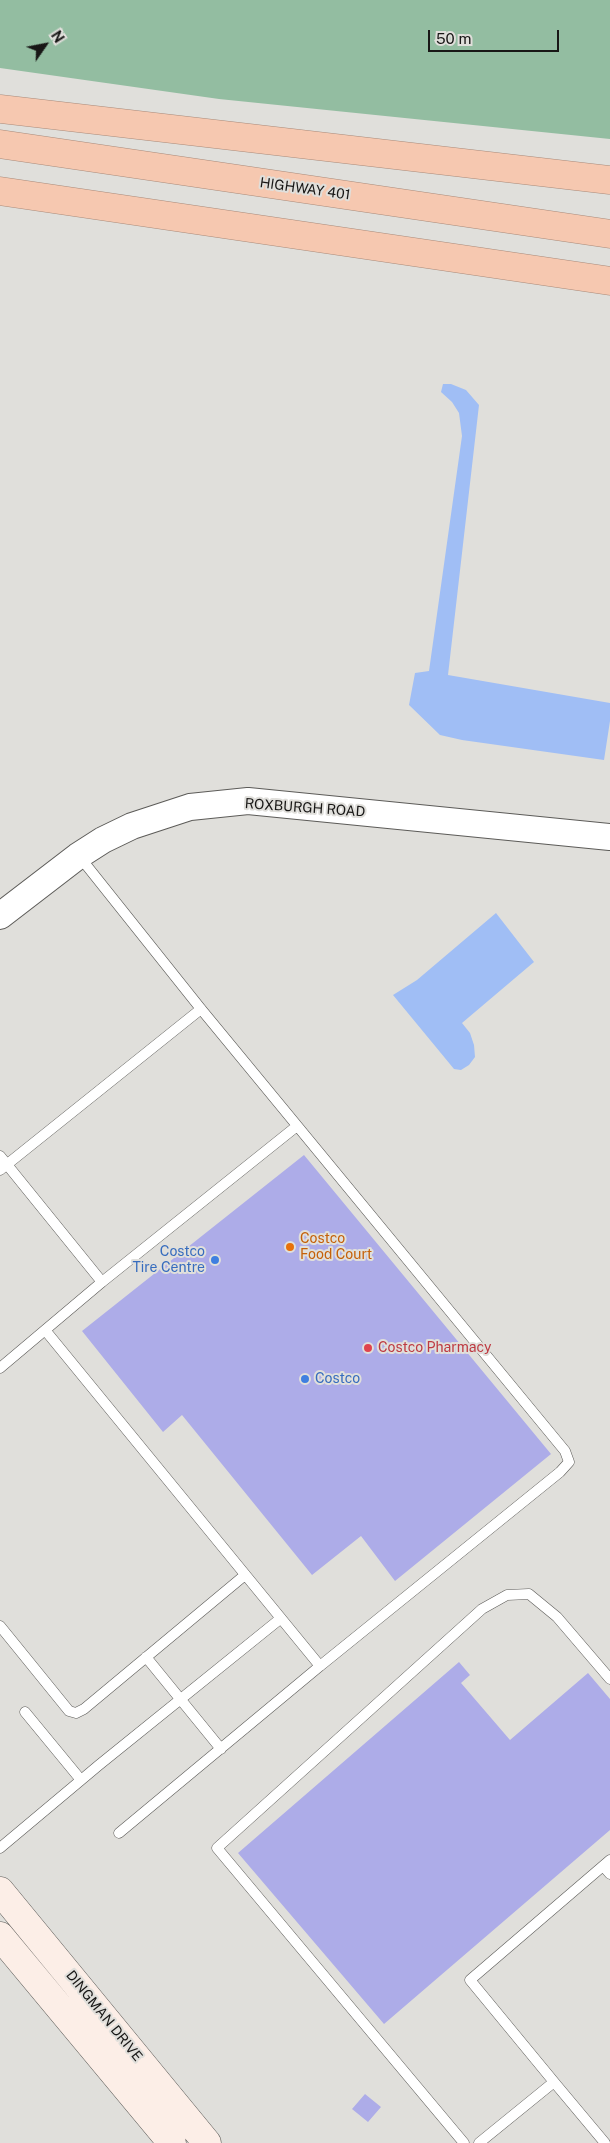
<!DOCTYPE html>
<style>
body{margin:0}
#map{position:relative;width:610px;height:2143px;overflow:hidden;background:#e0dfdb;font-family:"Public Sans",sans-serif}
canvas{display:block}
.north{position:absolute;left:20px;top:20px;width:50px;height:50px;-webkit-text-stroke:4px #e0dfdb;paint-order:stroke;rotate:57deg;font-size:14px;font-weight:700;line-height:20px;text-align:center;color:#181716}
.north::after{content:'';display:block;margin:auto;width:18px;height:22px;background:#181716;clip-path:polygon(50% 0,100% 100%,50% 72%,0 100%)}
.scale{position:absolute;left:428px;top:30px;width:131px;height:22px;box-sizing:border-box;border:2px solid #181716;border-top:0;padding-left:6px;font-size:15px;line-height:18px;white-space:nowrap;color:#181716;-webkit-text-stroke:4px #e0dfdb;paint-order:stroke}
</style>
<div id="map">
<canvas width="610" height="2143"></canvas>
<div class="north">N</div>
<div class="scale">50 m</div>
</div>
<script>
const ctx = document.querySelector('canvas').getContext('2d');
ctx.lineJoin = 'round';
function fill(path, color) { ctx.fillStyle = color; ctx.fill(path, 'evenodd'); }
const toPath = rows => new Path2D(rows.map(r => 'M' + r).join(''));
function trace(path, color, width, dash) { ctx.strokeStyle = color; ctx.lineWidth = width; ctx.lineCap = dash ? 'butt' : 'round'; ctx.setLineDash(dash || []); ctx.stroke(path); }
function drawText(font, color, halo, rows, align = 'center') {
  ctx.font = font + ' "Public Sans",sans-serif'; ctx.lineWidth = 4; ctx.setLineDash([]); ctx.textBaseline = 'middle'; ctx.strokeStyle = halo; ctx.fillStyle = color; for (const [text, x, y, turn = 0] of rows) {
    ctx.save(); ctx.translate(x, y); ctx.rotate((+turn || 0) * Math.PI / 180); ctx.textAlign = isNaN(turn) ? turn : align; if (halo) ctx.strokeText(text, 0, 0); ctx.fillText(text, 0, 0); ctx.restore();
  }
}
const green = toPath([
 [0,0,610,0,610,139,219,99,0,68]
]);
const water = toPath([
 [443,384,451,384,466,390,479,405,448,675,610,703,610,721,604,760,462,740,440,735,409,705,415,673,429,671,462,436,459,413,452,402,441,392],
 [496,913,534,962,462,1023,470,1033,474,1045,475,1057,469,1065,461,1070,454,1069,393,995,417,980]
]);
const building = toPath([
 [304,1155,551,1454,395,1581,361,1536,312,1575,182,1415,163,1432,82,1331],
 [459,1662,470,1675,461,1683,510,1740,588,1673,610,1699,610,1830,384,2024,238,1853],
 [365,2094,381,2107,368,2122,352,2109]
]);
const service = toPath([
 [79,856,201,1009,565,1451,569,1462,560,1472,320,1666],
 [0,1156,102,1282],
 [0,1170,201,1009],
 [45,1330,320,1666,119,1833],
 [0,1368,102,1282,297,1126],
 [0,1626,69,1711,76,1713,84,1709,245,1575],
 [146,1657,221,1749],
 [25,1712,81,1780],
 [0,1848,99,1765,280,1619],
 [603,1866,610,1874],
 [554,2082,605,2143],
 [464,2143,217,1848,482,1609,507,1595,529,1594,557,1617,610,1679],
 [479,2143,554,2082,470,1980,610,1860]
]);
const tertiary = toPath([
 [0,916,78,856,103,840,132,826,190,807,248,801,610,837]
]);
const secondary = toPath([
 [0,1891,207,2143],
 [0,1936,172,2143]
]);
const motorway = toPath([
 [0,109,610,180],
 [0,144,610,234],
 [0,191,610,281]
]);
const markers = [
 [290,1247,5,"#e8710a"],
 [215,1260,5,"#3f7fe0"],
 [368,1348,5,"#e0444e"],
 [305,1379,5,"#3f7fe0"]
];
const streetNames = [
 ["HIGHWAY 401",305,189,8],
 ["ROXBURGH ROAD",305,808,4],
 ["DINGMAN DRIVE",104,2016,51]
];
const foodNames = [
 ["Costco",300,1239],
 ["Food Court",300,1255]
];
const shopNames = [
 ["Costco",205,1252],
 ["Tire Centre",205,1268],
 ["Costco",315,1379,"left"]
];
const healthNames = [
 ["Costco Pharmacy",378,1348]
];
fill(green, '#93bda1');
fill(water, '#a0bef5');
fill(building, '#adace8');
trace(service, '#5c5b58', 11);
trace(tertiary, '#5c5b58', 28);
trace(secondary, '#5c5b58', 29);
trace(motorway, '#a88a7a', 29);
trace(service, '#fff', 10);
trace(tertiary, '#fff', 26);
trace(secondary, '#fceee7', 28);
trace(motorway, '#f6c8b0', 28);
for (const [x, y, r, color] of markers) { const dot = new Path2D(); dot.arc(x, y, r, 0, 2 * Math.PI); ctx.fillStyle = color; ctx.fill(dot); trace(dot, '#e0dfdb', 2); }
drawText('14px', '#181716', '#e0dfdb', streetNames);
drawText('14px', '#c56008', '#e0dfdb', foodNames, 'left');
drawText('14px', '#366cbe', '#e0dfdb', shopNames, 'right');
drawText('14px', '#be3a42', '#e0dfdb', healthNames, 'left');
</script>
